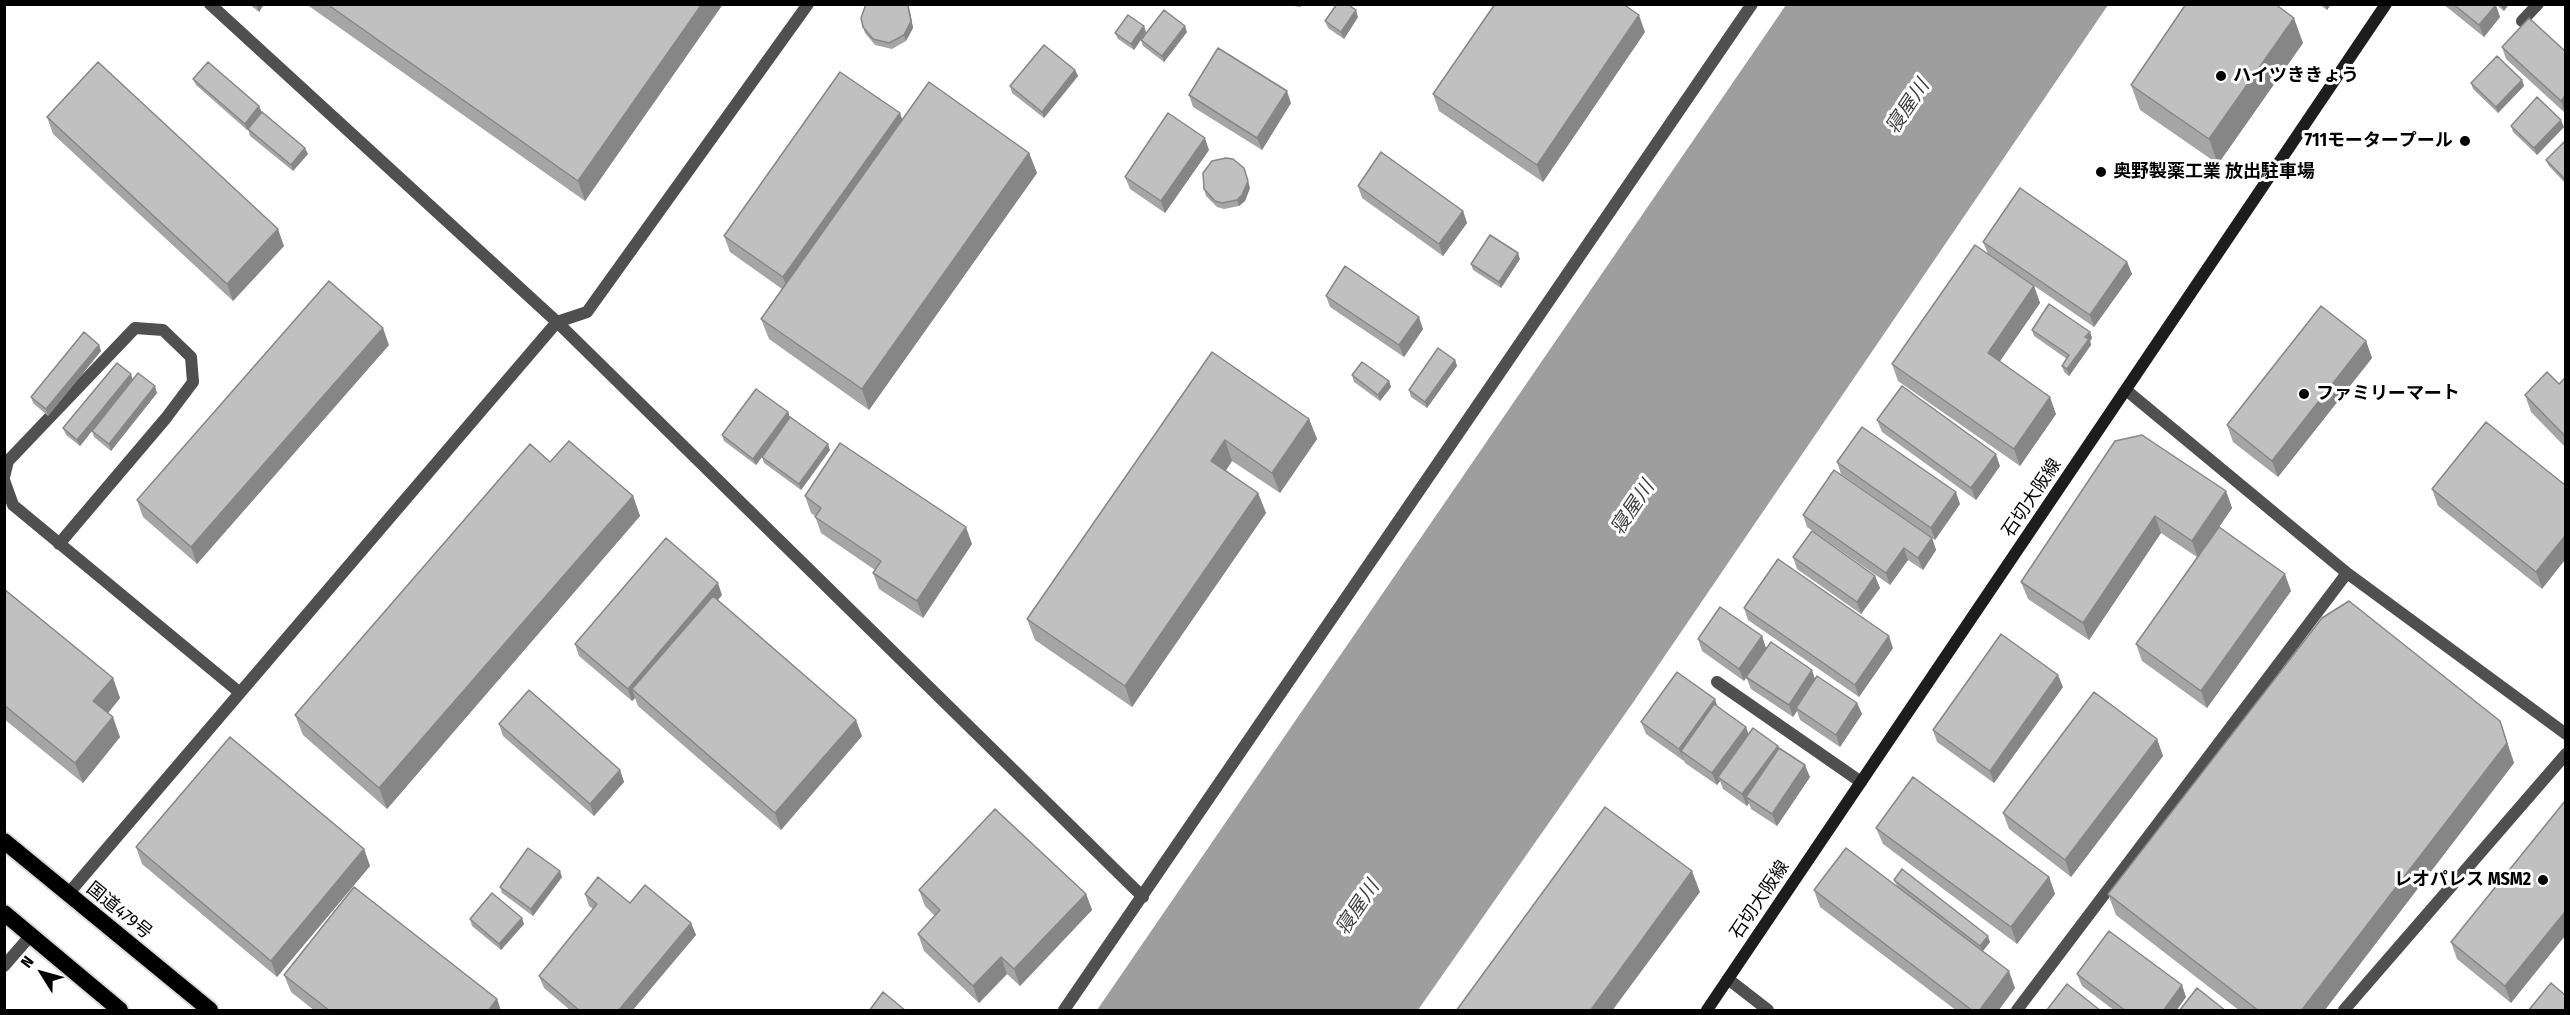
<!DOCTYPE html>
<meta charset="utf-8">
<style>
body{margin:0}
#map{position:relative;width:2570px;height:1015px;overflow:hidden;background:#fff;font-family:"Fira Sans Condensed",sans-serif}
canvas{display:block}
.frame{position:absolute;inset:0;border:6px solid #000;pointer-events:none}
.north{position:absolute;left:12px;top:943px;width:60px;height:60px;-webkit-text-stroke:4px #fff;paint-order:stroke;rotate:307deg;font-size:16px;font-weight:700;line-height:24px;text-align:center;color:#000}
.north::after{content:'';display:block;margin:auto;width:21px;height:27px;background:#000;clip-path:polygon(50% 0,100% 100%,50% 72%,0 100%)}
</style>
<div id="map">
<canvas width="2570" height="1015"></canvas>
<div class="frame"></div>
<div class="north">N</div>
</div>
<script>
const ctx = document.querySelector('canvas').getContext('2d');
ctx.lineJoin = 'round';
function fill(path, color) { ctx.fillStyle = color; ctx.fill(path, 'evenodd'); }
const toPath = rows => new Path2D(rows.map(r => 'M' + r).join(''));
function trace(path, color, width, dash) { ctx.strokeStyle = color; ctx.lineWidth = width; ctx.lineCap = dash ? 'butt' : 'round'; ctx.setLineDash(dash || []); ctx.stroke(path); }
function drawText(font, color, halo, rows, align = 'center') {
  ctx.font = font + ' "Fira Sans Condensed","Noto Sans JP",sans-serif'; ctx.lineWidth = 6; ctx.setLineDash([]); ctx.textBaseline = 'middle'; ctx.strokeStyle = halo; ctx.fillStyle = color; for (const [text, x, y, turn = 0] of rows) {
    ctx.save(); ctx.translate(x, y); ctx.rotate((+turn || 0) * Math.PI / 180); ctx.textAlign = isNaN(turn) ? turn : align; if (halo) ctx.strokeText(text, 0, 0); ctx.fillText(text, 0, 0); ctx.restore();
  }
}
const water = toPath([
 [1786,5,2108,5,1632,704,1418,1010,1097,1010]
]);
const service = toPath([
 [2522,21,2538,4],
 [4,477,8,461,135,328,163,330,191,357,193,382,166,418,59,544],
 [4,480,13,505,239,692],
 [1717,682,1861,782]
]);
const minor = toPath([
 [210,4,557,322,1143,897],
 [2126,390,2347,573,2566,734],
 [68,894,557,322,587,312,808,4],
 [4,966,31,935],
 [2017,1010,2347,573],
 [2344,1010,2566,754]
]);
const tertiary = toPath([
 [1728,979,1768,1010],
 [1064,1010,1752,4]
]);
const secondary = toPath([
 [1707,1010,2386,4]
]);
const trunk = toPath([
 [4,841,210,1010],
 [4,913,120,1010]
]);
const wall = toPath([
 [249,4,264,4,259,12],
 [306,4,723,4,585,201],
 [1292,4,1305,4,1300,7,1294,6],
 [2319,4,2331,4,2327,10],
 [2443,4,2494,4,2500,17,2484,37],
 [2495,4,2509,4,2504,11],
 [908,6,910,12,913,28,906,41,892,49,875,45,865,33,863,27],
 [1358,17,1344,39,1328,28,1325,21],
 [1146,32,1134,50,1118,39,1115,33],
 [1187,32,1164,62,1143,46,1141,40],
 [1645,32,1543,182,1439,111,1433,94],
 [2303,43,2218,164,2140,110,2131,85],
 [2502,47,2565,51,2565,113,2506,59],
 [1075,70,1078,76,1044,118,1012,93,1010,86],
 [193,79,259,106,262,113,308,154,293,171,250,136,248,129,258,117,247,130,196,85],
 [2522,80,2524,86,2498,113,2473,89,2471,83],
 [1189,95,1291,103,1262,150,1193,107],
 [47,117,284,246,233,301,53,134],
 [902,120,1029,153,1037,173,869,410,769,339,761,319,782,289,730,252,724,236],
 [2511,126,2564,127,2537,155,2513,132],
 [2565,141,2565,183,2549,166,2546,160],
 [1209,150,1165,213,1130,189,1125,177],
 [1246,174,1250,188,1245,201,1239,206,1224,209,1217,207,1206,196,1204,189],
 [1358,186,1463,211,1467,223,1443,256,1362,198],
 [1983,242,2127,262,2132,274,2094,327,1988,254],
 [1520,259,1501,288,1473,270,1471,264],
 [2034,286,2040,303,1999,362,2056,414,2020,466,1898,381,1892,364],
 [1326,296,1423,329,1404,357,1330,307],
 [2032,330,2090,332,2092,338,2090,341,2091,345,2069,376,2064,372,2062,366,2067,359,2034,336],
 [2366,341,2372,358,2278,477,2233,442,2227,425],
 [99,345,101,351,48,416,33,403,31,397],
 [389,345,197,564,143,517,137,500],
 [1212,352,1309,419,1317,439,1280,493,1232,461,1226,470,1258,493,1266,513,1132,707,1035,640,1027,619],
 [1455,360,1457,366,1427,408,1411,397,1409,390],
 [1352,375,1389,381,1391,387,1380,401,1354,382],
 [2565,378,2565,447,2531,412,2525,395,2559,384],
 [133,379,157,393,111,451,94,437,92,431,80,446,66,435,63,428],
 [788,412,790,418,830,450,801,490,764,463,762,457,756,465,724,441,722,435],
 [1877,420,2000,466,1976,500,1882,432],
 [2486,422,2542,589,2438,506,2432,489],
 [2115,441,2226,491,2232,508,2219,527,2291,591,2207,708,2142,661,2136,644,2197,557,2161,533,2089,640,2028,599,2021,582],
 [550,462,633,496,640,516,387,809,303,735,295,715],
 [1837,462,1960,504,1935,540,1841,474],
 [805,496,972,544,923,618,879,589,873,573,875,570,821,533,815,516,811,513],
 [1803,515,1932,538,1936,550,1923,570,1908,560,1890,585,1807,527],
 [1793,557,1875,576,1880,588,1861,614,1797,569],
 [4,589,113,678,120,698,108,713,120,737,83,783,4,719],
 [722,595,718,600,862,736,781,830,638,706,635,698,632,701,579,656,575,644],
 [1744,608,1893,648,1859,697,1748,620],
 [1762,636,1766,648,1815,679,1857,703,1862,714,1840,747,1800,720,1797,711,1793,717,1751,689,1746,677,1744,681,1702,651,1698,639],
 [2063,687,1994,783,1937,742,1933,730],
 [1718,708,1746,727,1749,735,1778,746,1779,748,1810,777,1777,826,1751,809,1749,803,1747,806,1723,789,1720,781,1717,785,1685,763,1684,760,1684,761,1646,734,1641,722],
 [2500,721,2514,763,2324,1011,2240,1011,2116,915,2108,894],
 [499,724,620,770,624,782,594,816,503,736],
 [2157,739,2163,756,2071,877,2009,829,2003,813],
 [2565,801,2511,1003,2457,959,2451,942],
 [1876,828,2049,877,2055,894,2017,944,1883,844],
 [136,847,364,849,370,866,277,977,142,864],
 [562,877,533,916,502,893,500,887],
 [1894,880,1990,942,1983,951,2015,988,1998,1011,1957,1011,1820,907,1814,890,1897,886],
 [919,890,1086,894,1092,910,1020,986,1007,974,979,1003,924,951,918,934,935,916,925,906],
 [585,894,630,903,691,923,696,935,632,1011,571,1011,544,988,539,976,593,909,589,906],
 [470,919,524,924,501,950,472,926],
 [2077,974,2186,997,2176,1011,2115,1011,2082,986],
 [284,975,497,999,501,1011,315,1011,291,992]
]);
const shadedWall = toPath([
 [256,4,264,4,259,12],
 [702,4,723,4,585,201,578,181],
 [2325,4,2331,4,2327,10],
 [2501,4,2509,4,2504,11],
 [2496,5,2500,17,2484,37,2479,25],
 [908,6,910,12,913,28,906,41,904,35],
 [1356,10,1358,17,1344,39,1341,32],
 [1639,15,1645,32,1543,182,1537,165],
 [2294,18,2303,43,2218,164,2209,139],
 [1144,26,1146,32,1134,50,1131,44],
 [1185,26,1187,32,1164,62,1162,56],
 [1075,70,1078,76,1044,118,1042,112],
 [2522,80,2524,86,2498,113,2496,107],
 [1287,91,1291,103,1262,150,1257,138],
 [2565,96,2565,113,2561,101],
 [259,106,262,113,247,130,245,124],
 [900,113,906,130,789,294,783,277],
 [2561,120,2564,127,2537,155,2534,148],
 [1205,138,1209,150,1165,213,1161,201],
 [305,148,308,154,293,171,291,165],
 [1029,153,1037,173,869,410,862,389],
 [1244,168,1250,188,1245,201,1239,206,1237,200],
 [1463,211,1467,223,1443,256,1439,244],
 [278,229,284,246,233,301,227,284],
 [1518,253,1520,259,1501,288,1499,282],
 [2127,262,2132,274,2094,327,2090,315],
 [2034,286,2040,303,1994,370,1988,353],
 [1419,317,1423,329,1404,357,1399,345],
 [383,328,389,345,197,564,191,547],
 [2090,332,2092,338,2090,341,2091,345,2069,376,2067,369],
 [2366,341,2372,358,2278,477,2272,461],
 [99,345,101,351,48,416,46,409],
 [1455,360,1457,366,1427,408,1425,402],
 [131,374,133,380,80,446,77,440],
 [1389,381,1391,387,1380,401,1378,395],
 [155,386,157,393,111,451,109,444],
 [2050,397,2056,414,2020,466,2014,449],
 [788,412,790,418,756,465,753,459],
 [1309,419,1317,439,1280,493,1272,473],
 [1225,440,1232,461,1219,481,1211,461],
 [828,444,830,450,801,490,799,484],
 [1996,454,2000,466,1976,500,1971,488],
 [2226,491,2232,508,2198,558,2192,541],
 [1956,492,1960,504,1935,540,1931,528],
 [1258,493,1266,513,1132,707,1125,686],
 [633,496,640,516,387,809,379,788],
 [2155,516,2161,533,2089,640,2083,623],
 [966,527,972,544,923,618,917,601],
 [2565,536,2565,560,2542,589,2536,572],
 [1932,538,1936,550,1923,570,1918,558],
 [1904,548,1908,560,1890,585,1886,573],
 [2285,574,2291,591,2207,708,2201,691],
 [1875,576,1880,588,1861,614,1857,602],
 [718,583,722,595,638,694,632,689,635,698,632,701,628,689],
 [1762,636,1766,648,1744,681,1739,669],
 [1889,636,1893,648,1859,697,1855,685],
 [1812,670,1816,682,1796,708,1797,711,1793,717,1789,705],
 [2058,675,2063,687,1994,783,1990,771],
 [113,678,120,698,101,722,93,701],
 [1715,699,1719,711,1681,751,1684,761,1679,749],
 [1857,703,1862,714,1840,747,1836,735],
 [113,717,120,737,83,783,75,763],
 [856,720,862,736,781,830,775,813],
 [2500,721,2514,763,2324,1011,2301,1011],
 [1746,727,1750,739,1718,777,1720,781,1717,785,1712,773],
 [2157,739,2163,756,2071,877,2065,860],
 [1778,746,1782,758,1746,797,1749,803,1747,806,1742,794],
 [1805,765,1810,777,1777,826,1772,814],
 [620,770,624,782,594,816,590,804],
 [364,849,370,866,277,977,271,961],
 [560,871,562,877,533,916,531,909],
 [1692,871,1700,892,1612,1011,1590,1011],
 [2049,877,2055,894,2017,944,2011,927],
 [1086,894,1092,910,1020,986,1014,969],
 [2565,912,2565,936,2511,1003,2505,986],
 [522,918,524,924,501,950,499,944],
 [691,923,696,935,632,1011,618,1011],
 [1988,936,1990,942,1982,952,1980,946],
 [1001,957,1007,974,979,1003,973,986],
 [2009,971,2015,988,1998,1011,1979,1011],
 [2182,985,2186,997,2176,1011,2163,1011],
 [497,999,501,1011,488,1011]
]);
const building = toPath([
 [327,4,702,4,578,181,327,4],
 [866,4,907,4,908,6,911,21,904,35,889,43,873,39,863,27,861,18,866,4],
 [1337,4,1347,4,1356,10,1341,32,1325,21,1337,4],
 [1495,4,1623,4,1639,15,1537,165,1433,94,1495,4],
 [2186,4,2275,4,2294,18,2209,139,2131,85,2186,4],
 [2453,4,2494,4,2496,5,2479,25,2453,4],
 [1164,10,1185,26,1162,56,1141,40,1164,10],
 [1128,15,1144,26,1131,44,1115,33,1128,15],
 [2529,18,2565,51,2565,96,2561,101,2502,47,2529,18],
 [1044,45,1075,70,1042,112,1010,86,1044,45],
 [1218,48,1287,91,1257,138,1189,95,1218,48],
 [2497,56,2522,80,2496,107,2471,83,2497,56],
 [98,62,278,229,227,284,47,117,98,62],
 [208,62,259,106,245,124,193,79,208,62],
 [840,72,900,113,783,277,724,236,840,72],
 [929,82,1029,153,862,389,761,319,929,82],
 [2537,97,2561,120,2534,148,2511,126,2537,97],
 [262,112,305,148,291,165,248,129,262,112],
 [1168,113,1205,138,1161,201,1125,177,1168,113],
 [2565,141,2565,179,2546,160,2565,141],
 [1381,152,1463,211,1439,244,1358,186,1381,152],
 [1226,158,1233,159,1244,168,1248,181,1242,195,1237,200,1222,203,1215,201,1204,189,1203,173,1212,161,1226,158],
 [2020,188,2127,262,2090,315,1983,242,2020,188],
 [1490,235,1518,253,1499,282,1471,264,1490,235],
 [1975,245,2034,286,1988,353,2050,397,2014,449,1892,364,1975,245],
 [1345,266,1419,317,1399,345,1326,296,1345,266],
 [329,281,383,328,191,547,137,500,329,281],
 [2049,304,2090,332,2085,337,2089,339,2067,369,2062,366,2069,355,2032,330,2049,304],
 [2321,306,2366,341,2272,461,2227,425,2321,306],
 [84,332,99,345,46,409,31,397,84,332],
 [1438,348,1455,360,1425,402,1409,390,1438,348],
 [1212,352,1309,419,1272,473,1225,440,1211,461,1258,493,1125,686,1027,619,1212,352],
 [1362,362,1389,381,1378,395,1352,375,1362,362],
 [117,363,131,374,77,440,63,428,117,363],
 [2547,372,2559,384,2565,378,2565,436,2525,395,2547,372],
 [138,373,155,386,109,444,92,431,138,373],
 [1902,386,1996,454,1971,488,1877,420,1902,386],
 [756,389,788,412,753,459,722,435,756,389],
 [790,417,828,444,799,484,762,457,790,417],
 [2486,422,2565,485,2565,536,2536,572,2432,489,2486,422],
 [1862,427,1956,492,1931,528,1837,462,1862,427],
 [2142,435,2226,491,2192,541,2155,516,2083,623,2021,582,2115,441,2142,435],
 [569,441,633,496,379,788,295,715,530,444,550,462,569,441],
 [840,443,966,527,917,601,873,573,881,561,815,517,821,508,805,496,840,443],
 [1834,470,1932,538,1918,558,1904,548,1886,573,1803,515,1834,470],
 [2219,527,2285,574,2201,691,2136,644,2219,527],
 [1812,531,1875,576,1857,602,1793,557,1812,531],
 [666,538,718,583,628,689,575,644,666,538],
 [1778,559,1889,636,1855,685,1744,608,1778,559],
 [4,589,113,678,93,701,113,717,75,763,4,705,4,589],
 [713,596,856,720,775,813,632,689,713,596],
 [2349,601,2500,721,2507,743,2301,1011,2259,1011,2108,894,2322,618,2349,601],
 [1720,607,1762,636,1739,669,1698,639,1720,607],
 [2001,634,2058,675,1990,771,1933,730,2001,634],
 [1771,642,1812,670,1789,705,1746,677,1771,642],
 [1677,672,1715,699,1679,749,1641,722,1677,672],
 [1817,676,1857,703,1836,735,1796,708,1817,676],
 [529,690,620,770,590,804,499,724,529,690],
 [2094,692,2157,739,2065,860,2003,813,2094,692],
 [1714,704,1746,727,1712,773,1681,751,1714,704],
 [1753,728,1778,746,1742,794,1718,777,1753,728],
 [230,737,364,849,271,961,136,847,230,737],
 [1779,748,1805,765,1772,814,1746,797,1779,748],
 [1913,777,2049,877,2011,927,1876,828,1913,777],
 [2565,801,2565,912,2505,986,2451,942,2565,801],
 [1605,807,1692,871,1590,1011,1456,1011,1605,807],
 [995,809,1086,894,1014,969,1001,957,973,986,918,934,940,910,919,890,995,809],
 [528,848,560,871,531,909,500,887,528,848],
 [1846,848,2009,971,1979,1011,1973,1011,1814,890,1846,848],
 [1902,869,1988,936,1980,946,1894,880,1902,869],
 [598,877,630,903,645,885,691,923,618,1011,580,1011,539,976,597,904,585,894,598,877],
 [354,887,497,999,488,1011,330,1011,284,975,354,887],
 [492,893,522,918,499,944,470,919,492,893],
 [2109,931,2182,985,2163,1011,2126,1011,2077,974,2109,931],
 [2551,983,2565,995,2565,1011,2528,1011,2551,983],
 [2067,984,2101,1011,2046,1011,2067,984],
 [2197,988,2226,1011,2179,1011,2197,988],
 [883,992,906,1011,869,1011,883,992]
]);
const markers = [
 [2221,76,6,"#000"],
 [2465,141,6,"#000"],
 [2101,172,6,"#000"],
 [2304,394,6,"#000"],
 [2543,880,6,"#000"]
];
const poiNames = [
 ["ハイツききょう",2233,76],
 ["711モータープール",2453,141,"right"],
 ["奥野製薬工業 放出駐車場",2113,172],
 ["ファミリーマート",2316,394],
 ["レオパレス MSM2",2531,880,"right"]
];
const streetNames = [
 ["石切大阪線",2032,498,-56],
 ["石切大阪線",1760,900,-56],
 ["国道479号",119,911,39]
];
const waterNames = [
 ["寝屋川",1908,107,-56],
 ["寝屋川",1633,508,-56],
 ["寝屋川",1358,908,-56]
];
fill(water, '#9e9e9e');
trace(trunk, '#dbdbdb', 20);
trace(service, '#505050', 12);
trace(minor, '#505050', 12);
trace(tertiary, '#505050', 12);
trace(secondary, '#1d1d1d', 12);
trace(trunk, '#000', 16);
fill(wall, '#a5a5a5');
fill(shadedWall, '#868686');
fill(building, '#c0c0c0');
trace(building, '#868686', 1.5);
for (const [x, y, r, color] of markers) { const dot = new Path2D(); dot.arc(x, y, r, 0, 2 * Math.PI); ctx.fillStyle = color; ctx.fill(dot); trace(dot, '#fff', 2); }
drawText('bold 18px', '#000', '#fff', poiNames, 'left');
drawText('18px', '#000', '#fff', streetNames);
drawText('italic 20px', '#3f3f3f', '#fff', waterNames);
</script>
